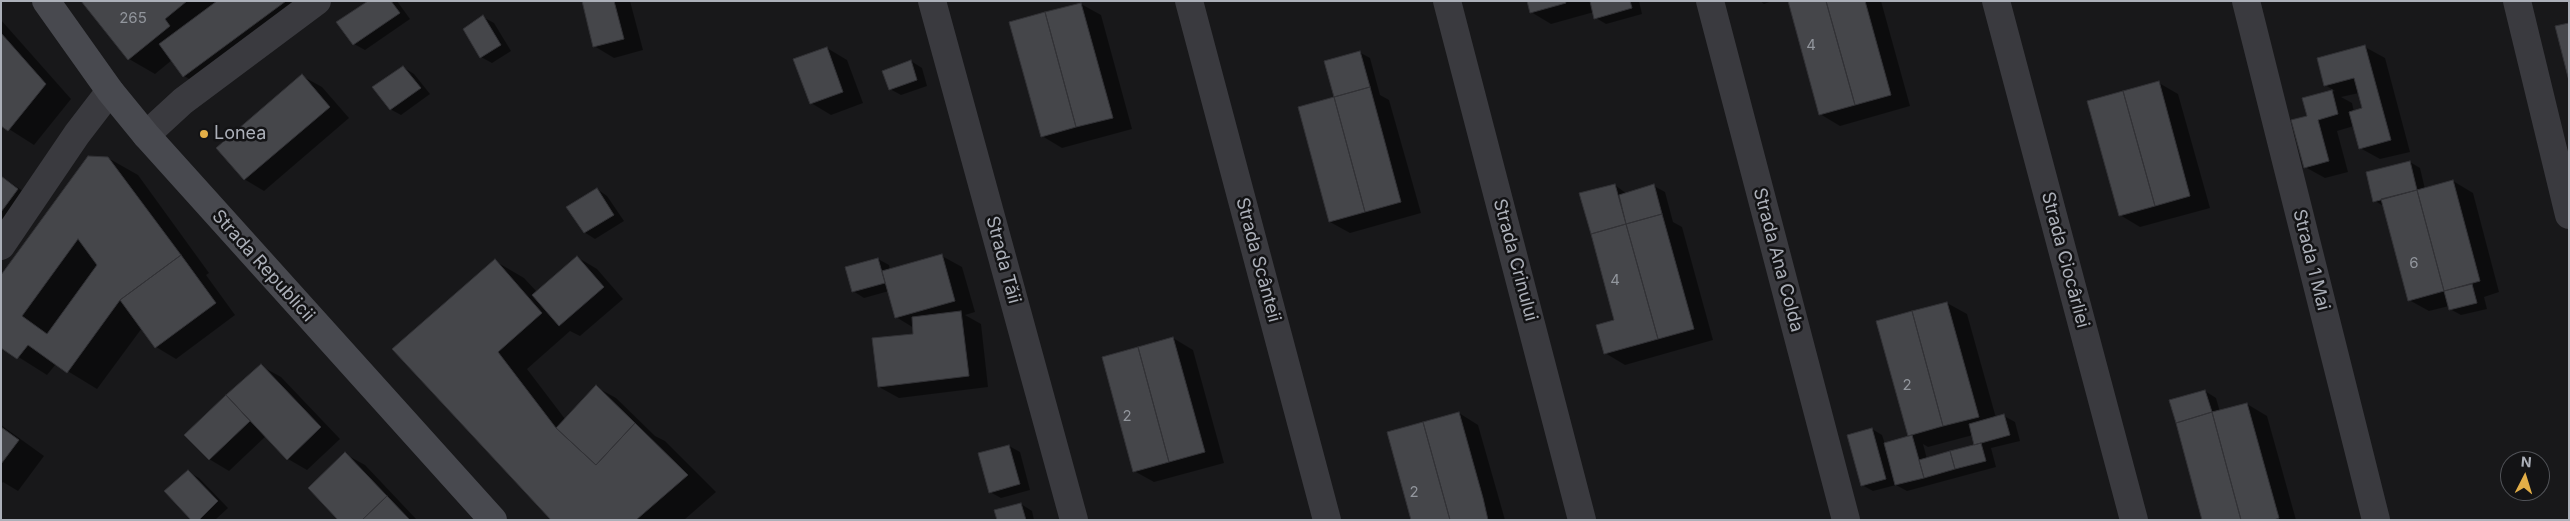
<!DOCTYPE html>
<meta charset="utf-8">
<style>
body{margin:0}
#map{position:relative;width:2570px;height:521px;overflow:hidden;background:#18181a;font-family:Inter,sans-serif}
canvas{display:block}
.frame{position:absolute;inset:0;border:2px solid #acb0b9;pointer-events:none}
.north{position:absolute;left:2500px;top:451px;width:50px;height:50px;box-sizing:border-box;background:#131315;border:1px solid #505257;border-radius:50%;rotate:5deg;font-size:14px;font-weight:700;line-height:20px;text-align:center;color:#acb0b9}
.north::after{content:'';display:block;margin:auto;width:18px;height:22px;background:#e3ae47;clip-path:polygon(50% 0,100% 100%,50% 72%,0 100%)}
</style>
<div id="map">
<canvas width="2570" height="521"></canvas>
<div class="frame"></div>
<div class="north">N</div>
</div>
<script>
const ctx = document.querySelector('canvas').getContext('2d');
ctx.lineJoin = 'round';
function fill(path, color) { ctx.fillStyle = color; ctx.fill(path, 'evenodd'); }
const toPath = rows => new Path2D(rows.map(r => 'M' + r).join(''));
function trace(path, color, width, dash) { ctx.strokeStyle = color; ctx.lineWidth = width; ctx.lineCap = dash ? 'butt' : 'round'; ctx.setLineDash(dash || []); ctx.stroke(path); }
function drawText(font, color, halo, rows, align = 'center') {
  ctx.font = font + ' Inter,sans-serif'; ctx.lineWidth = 5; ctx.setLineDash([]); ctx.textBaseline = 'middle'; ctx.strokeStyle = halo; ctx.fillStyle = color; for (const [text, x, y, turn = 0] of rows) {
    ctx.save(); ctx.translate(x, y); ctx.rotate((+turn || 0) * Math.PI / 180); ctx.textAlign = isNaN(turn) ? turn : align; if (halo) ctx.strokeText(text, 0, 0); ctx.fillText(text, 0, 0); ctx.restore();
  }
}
const shadow = toPath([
 [82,1,332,1,209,91,184,76,172,60,155,74,129,59],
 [370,1,397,1,410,19,365,50,354,44],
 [583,1,630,1,643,50,614,58,594,46],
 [1528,1,1639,1,1642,14,1606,24,1596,18,1594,12,1551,24,1531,12],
 [1760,1,1772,1,1764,4],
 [1789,1,1881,1,1910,106,1840,126,1820,114],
 [1081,4,1101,15,1132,129,1062,148,1042,136],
 [483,17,494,23,511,51,492,63,481,57],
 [1,20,71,99,34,145,1,124],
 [2365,47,2385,58,2410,152,2380,159,2360,148,2354,126,2337,131,2348,172,2325,178,2305,167,2308,117,2304,99,2335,91,2325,85],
 [2359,93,2363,109,2354,112,2352,103,2341,97],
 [827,48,847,60,863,103,831,115,811,103],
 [1359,52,1370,58,1380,95,1389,100,1421,213,1350,233,1330,222,1335,98],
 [911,61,922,68,927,86,901,95,890,89],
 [403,67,414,74,430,94,401,115,390,109],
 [302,76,322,87,349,118,264,191,244,179],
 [2159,83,2178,94,2210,208,2140,227,2120,215],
 [108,158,138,175,209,273,206,275,235,315,176,359,156,347,142,328,97,389,56,364,47,375,1,346],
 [2410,162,2420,168,2425,189,2453,181,2473,193,2499,292,2484,297,2487,309,2461,315,2450,309,2449,306,2429,311,2409,300,2385,207,2375,201],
 [1,176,37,201,1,250],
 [1615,185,1627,194,1654,186,1665,192,1673,222,1682,227,1713,340,1625,365,1605,353,1616,321],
 [597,189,607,196,624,221,595,239,584,232],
 [942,256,962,267,975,312,965,315,981,324,988,387,899,398,879,387,915,335,914,328,896,317,889,291,864,298,853,291,878,259,889,265,890,270],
 [577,257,597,269,623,299,580,336,570,331,527,369,565,419,596,387,616,398,655,436,665,441,716,492,684,520,553,520,394,349,495,261,524,278,537,292],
 [1947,303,1967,314,1996,418,2004,416,2015,422,2020,441,1991,448,1996,467,1907,491,1896,485,1873,491,1862,485,1872,429,1882,435,1885,444,1911,437,1909,435],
 [1973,435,1976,445,1927,459,1923,444,1928,447],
 [1173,338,1193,350,1224,463,1154,482,1134,471],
 [261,366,281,377,340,439,307,470,288,459,266,436,229,471,209,459,186,435],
 [2205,391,2216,398,2220,412,2247,404,2267,416,2296,520,2204,520],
 [1459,413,1478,425,1505,520,1412,520],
 [1,425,44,456,18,491,3,482,1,484],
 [1009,446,1020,452,1030,490,1001,498,990,492],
 [345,454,365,465,417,520,340,520],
 [188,472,199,478,228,508,215,520,192,520],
 [1021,504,1032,511,1034,520,998,520]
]);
const building = toPath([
 [81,1,187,1,165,19,170,26,128,60,81,1],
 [217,1,286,1,183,77,159,44,217,1],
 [368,1,391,1,400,13,353,45,336,22,368,1],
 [582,1,614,1,624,39,593,47,582,1],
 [1527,1,1565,1,1566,3,1530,13,1527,1],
 [1590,1,1630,1,1632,8,1594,19,1590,1],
 [1788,1,1826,1,1855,105,1819,115,1788,1],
 [1826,1,1865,1,1891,95,1855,105,1826,1],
 [1081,3,1113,118,1076,127,1045,12,1081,3],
 [1045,12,1076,127,1041,137,1009,22,1045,12],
 [483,15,501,45,480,58,463,29,483,15],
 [2569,23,2569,81,2555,26,2569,23],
 [1,33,46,84,8,131,1,126,1,33],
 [2365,45,2391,140,2359,149,2349,112,2362,108,2354,78,2324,86,2317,58,2365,45],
 [827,47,843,92,810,104,793,59,827,47],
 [1360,51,1370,87,1334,97,1324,61,1360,51],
 [911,60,917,80,889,90,882,71,911,60],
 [403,66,421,88,390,110,372,87,403,66],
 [302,74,330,107,244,180,216,148,302,74],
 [2159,81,2190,196,2155,206,2123,91,2159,81],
 [1370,87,1401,202,1365,212,1334,97,1370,87],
 [2332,90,2338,114,2318,120,2329,161,2304,168,2291,120,2307,116,2302,98,2332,90],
 [2123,91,2155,206,2119,216,2087,101,2123,91],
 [1334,97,1365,212,1329,222,1298,107,1334,97],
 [88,156,108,157,181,255,120,300,67,373,28,345,17,359,1,348,1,275,88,156],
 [2410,161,2417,190,2373,202,2366,172,2410,161],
 [1,176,18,189,1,212,1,176],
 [2453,180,2480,281,2444,291,2417,190,2453,180],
 [1615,184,1626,224,1591,234,1579,193,1615,184],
 [1654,184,1662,214,1626,224,1619,195,1654,184],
 [597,188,614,215,584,233,566,207,597,188],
 [2417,190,2444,291,2408,301,2381,199,2417,190],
 [1662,214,1694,329,1658,339,1626,224,1662,214],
 [1626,224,1658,339,1604,354,1596,325,1614,320,1591,234,1626,224],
 [78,239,97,265,47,334,22,316,78,239],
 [942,254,955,301,895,318,882,271,942,254],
 [181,255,216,303,155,348,120,300,181,255],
 [577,256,604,287,559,326,532,295,577,256],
 [878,258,885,283,852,292,845,267,878,258],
 [495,259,542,313,498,352,556,428,596,465,635,423,688,475,636,520,551,520,392,349,495,259],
 [2472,284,2477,303,2449,310,2444,291,2472,284],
 [1947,302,1979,417,1943,426,1912,311,1947,302],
 [961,311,969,376,878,387,872,338,913,334,912,317,961,311],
 [1912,311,1943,426,1908,436,1876,321,1912,311],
 [1173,337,1205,452,1169,462,1138,347,1173,337],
 [1138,347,1169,462,1133,472,1102,357,1138,347],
 [261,364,321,427,287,460,226,395,261,364],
 [596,385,635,423,596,465,556,428,596,385],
 [2205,390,2212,412,2176,423,2169,400,2205,390],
 [226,395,250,421,209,460,184,435,226,395],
 [2247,403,2279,518,2274,520,2241,520,2212,412,2247,403],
 [1459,412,1483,498,1488,520,1450,520,1423,422,1459,412],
 [2212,412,2241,520,2202,520,2176,423,2212,412],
 [2004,414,2010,435,1974,445,1969,424,2004,414],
 [1423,422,1450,520,1411,520,1387,432,1423,422],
 [1,427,19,440,1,464,1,427],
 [1872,428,1886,479,1861,486,1847,435,1872,428],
 [1912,435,1924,478,1895,485,1884,443,1912,435],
 [1981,443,1986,461,1955,469,1950,451,1981,443],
 [1009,445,1020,484,989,493,978,453,1009,445],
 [1950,451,1955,469,1924,478,1919,460,1950,451],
 [345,452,387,496,362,520,338,520,308,488,345,452],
 [188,470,218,501,199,520,191,520,164,491,188,470],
 [387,496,410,520,362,520,387,496],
 [1021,503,1026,520,997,520,994,510,1021,503]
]);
const street = toPath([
 [932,1,1074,520],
 [1189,1,1327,520],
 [1447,1,1582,520],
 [1710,1,1846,520],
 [1996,1,2134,520],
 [2246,1,2376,520],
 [2517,1,2569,215],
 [146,135,183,101,317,1],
 [1,246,77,134,110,91]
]);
const secondary = toPath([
 [46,1,110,91,146,135,493,520]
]);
const markers = [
 [204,134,5,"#e3ae47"]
];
const numberNames = [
 ["265",133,18],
 ["4",1811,45],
 ["6",2414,263],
 ["4",1615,280],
 ["2",1907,385],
 ["2",1127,416],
 ["2",1414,492]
];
const poiNames = [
 ["Lonea",214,134]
];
const streetNames = [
 ["Strada Tăii",1003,260,75],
 ["Strada Scânteii",1258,260,75],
 ["Strada Crinului",1515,260,75],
 ["Strada Ana Colda",1778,260,75],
 ["Strada Ciocârliei",2065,260,75],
 ["Strada 1 Mai",2311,260,76],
 ["Strada Republicii",263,266,48]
];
fill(shadow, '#0007');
fill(building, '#45464a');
trace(building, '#323236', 1);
trace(street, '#3a3a3f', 28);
trace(secondary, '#48494f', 28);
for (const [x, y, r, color] of markers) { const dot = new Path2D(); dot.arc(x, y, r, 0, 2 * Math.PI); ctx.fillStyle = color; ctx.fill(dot); trace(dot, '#131315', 2); }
drawText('15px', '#92969d', null, numberNames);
drawText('18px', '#acb0b9', '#131315', poiNames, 'left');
drawText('18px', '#acb0b9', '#131315', streetNames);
</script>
